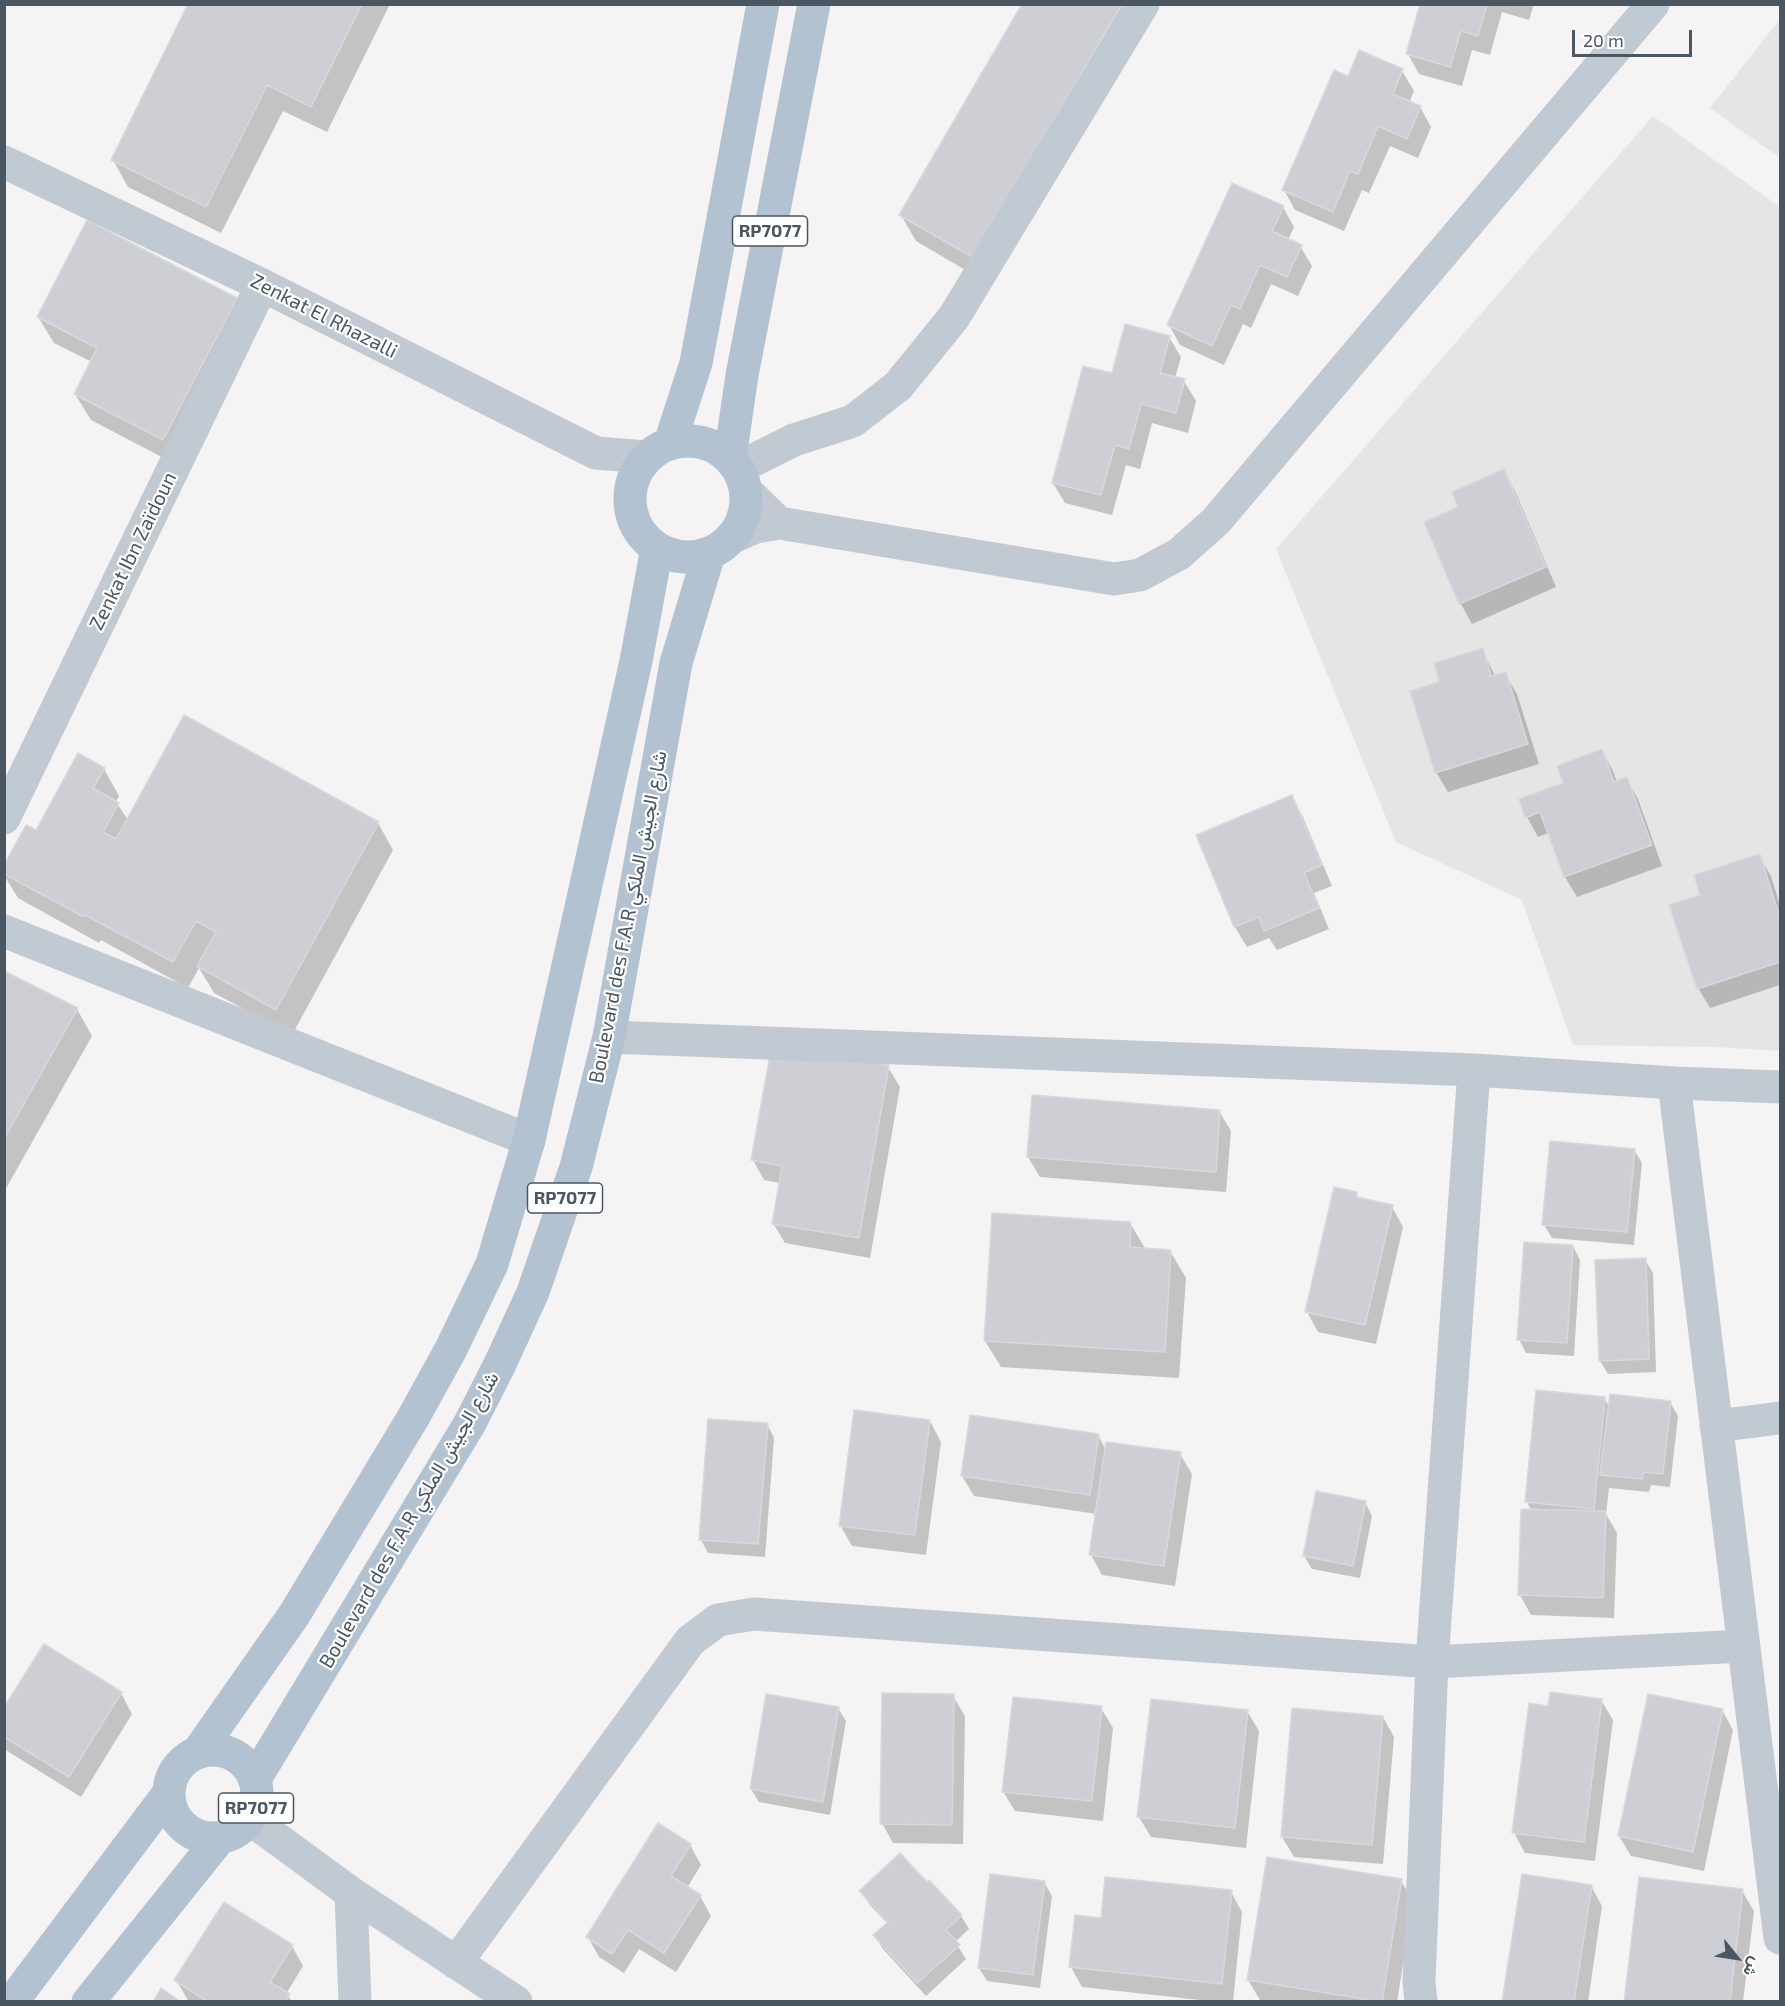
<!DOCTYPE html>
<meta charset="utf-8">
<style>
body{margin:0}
#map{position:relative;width:1785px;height:2006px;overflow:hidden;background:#f5f3f3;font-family:"Exo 2",Vazirmatn,sans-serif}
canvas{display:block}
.frame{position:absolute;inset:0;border:6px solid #4a5661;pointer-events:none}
.north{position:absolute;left:1707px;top:1928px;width:60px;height:60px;-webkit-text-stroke:4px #fff;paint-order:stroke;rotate:120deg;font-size:16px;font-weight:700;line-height:24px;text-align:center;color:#4a5661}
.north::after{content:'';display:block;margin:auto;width:21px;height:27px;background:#4a5661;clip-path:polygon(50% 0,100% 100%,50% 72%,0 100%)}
.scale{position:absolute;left:1572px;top:30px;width:120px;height:27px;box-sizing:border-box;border:3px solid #4a5661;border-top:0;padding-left:8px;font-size:18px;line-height:21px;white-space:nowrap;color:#4a5661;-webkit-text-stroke:4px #fff;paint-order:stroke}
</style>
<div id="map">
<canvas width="1785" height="2006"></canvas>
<div class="frame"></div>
<div class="north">ش</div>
<div class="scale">20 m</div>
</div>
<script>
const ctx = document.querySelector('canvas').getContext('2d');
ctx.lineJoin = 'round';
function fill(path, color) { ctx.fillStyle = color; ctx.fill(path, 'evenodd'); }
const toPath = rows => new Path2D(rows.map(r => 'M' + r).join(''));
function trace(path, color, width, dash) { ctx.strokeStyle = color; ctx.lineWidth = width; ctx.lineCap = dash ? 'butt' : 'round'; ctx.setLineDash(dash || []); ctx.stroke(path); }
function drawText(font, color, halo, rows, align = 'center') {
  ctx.font = font + ' "Exo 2",Vazirmatn,sans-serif'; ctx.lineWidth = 4.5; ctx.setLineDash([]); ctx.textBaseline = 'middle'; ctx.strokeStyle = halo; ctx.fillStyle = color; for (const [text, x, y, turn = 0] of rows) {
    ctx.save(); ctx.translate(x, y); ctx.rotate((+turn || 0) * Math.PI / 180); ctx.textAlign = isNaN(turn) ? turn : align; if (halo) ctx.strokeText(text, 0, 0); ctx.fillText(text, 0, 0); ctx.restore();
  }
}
const education = toPath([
 [1780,19,1780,158,1710,108],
 [1653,116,1780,207,1780,1051,1717,1047,1573,1045,1522,900,1396,842,1276,549]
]);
const shadow = toPath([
 [190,4,390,4,327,132,283,111,221,233,128,187,113,160],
 [1023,4,1152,4,989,284,916,241,901,215],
 [1421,4,1534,4,1529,20,1502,12,1490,55,1472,50,1462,86,1419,74,1408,54],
 [1360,52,1402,71,1414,91,1409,103,1420,107,1431,127,1418,158,1390,146,1369,193,1362,190,1344,231,1295,210,1284,190,1349,78],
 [1283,207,1294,227,1288,240,1300,246,1312,266,1298,296,1271,284,1251,328,1243,324,1224,365,1180,345,1169,325],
 [236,299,251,326,179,466,91,420,75,394,92,362,54,343,38,317],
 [1169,337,1181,357,1175,378,1184,381,1196,401,1188,433,1152,423,1140,469,1126,465,1112,515,1065,503,1053,483,1113,375],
 [1503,471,1515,491,1556,587,1472,624,1461,604,1426,522,1460,507],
 [1482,650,1495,676,1505,674,1517,694,1539,764,1448,792,1436,772,1441,683],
 [1602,751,1613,771,1617,782,1626,779,1638,799,1662,866,1577,897,1565,877,1549,833,1538,837,1527,817,1520,800,1565,784],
 [104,769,119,796,116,802,128,820,378,823,393,850,292,1035,214,993,199,968,188,988,101,940,99,943,18,898,4,875,4,868,37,832],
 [1292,797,1303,817,1332,886,1314,893,1329,929,1277,950,1269,938,1247,947,1235,927,1198,836],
 [1759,856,1771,876,1780,906,1780,985,1710,1008,1698,988],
 [4,973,77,1009,92,1036,4,1192],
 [888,1067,900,1087,870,1258,785,1243,773,1223,780,1183,764,1180,753,1160],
 [1219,1111,1231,1131,1226,1192,1040,1177,1028,1157],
 [1634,1150,1642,1163,1634,1245,1552,1238,1544,1225],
 [1356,1193,1360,1200,1392,1207,1403,1227,1376,1344,1318,1332,1307,1312],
 [1130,1223,1146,1250,1170,1251,1186,1278,1179,1378,1001,1367,985,1341],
 [1573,1246,1580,1260,1574,1356,1526,1353,1519,1339],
 [1645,1260,1653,1273,1656,1372,1608,1374,1600,1361],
 [1604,1398,1610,1408,1670,1402,1678,1416,1670,1487,1651,1485,1649,1492,1609,1488,1606,1514,1617,1533,1614,1618,1531,1615,1520,1595,1523,1510,1531,1510,1527,1502],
 [930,1421,941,1442,926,1555,852,1546,840,1525],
 [767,1424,774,1438,765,1557,708,1553,701,1540],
 [1098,1435,1106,1450,1180,1454,1192,1474,1175,1586,1102,1575,1091,1555,1097,1514,974,1496,962,1476],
 [1365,1502,1372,1516,1360,1578,1312,1569,1304,1556],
 [121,1693,132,1714,81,1797,4,1749,4,1710],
 [953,1696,965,1716,963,1844,893,1843,882,1823],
 [1601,1700,1613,1720,1595,1861,1525,1853,1514,1833],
 [838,1708,846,1721,830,1815,759,1802,751,1789],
 [1101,1708,1113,1728,1103,1821,1015,1811,1003,1791],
 [1722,1710,1733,1730,1704,1871,1631,1856,1619,1836],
 [1247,1711,1259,1731,1246,1848,1151,1837,1139,1817],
 [1383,1717,1394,1737,1383,1864,1294,1857,1282,1837],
 [690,1845,701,1865,687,1888,700,1896,711,1916,676,1972,639,1949,624,1973,599,1957,588,1937],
 [1401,1881,1413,1901,1397,2002,1270,2002,1260,2000,1248,1980],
 [929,1882,961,1916,969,1929,955,1942,966,1959,926,1996,883,1949,875,1936,888,1924,869,1904,861,1891,926,1884],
 [1044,1882,1052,1896,1040,1988,987,1981,979,1968],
 [1591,1886,1602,1906,1588,2002,1503,2002],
 [1742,1891,1754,1911,1743,2002,1625,2002],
 [1231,1892,1242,1912,1233,2002,1218,2002,1082,1987,1071,1967,1102,1920],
 [292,1946,303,1966,286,1994,292,2002,189,2002,176,1980]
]);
const building = toPath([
 [188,4,362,4,311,107,267,85,206,207,111,160,188,4],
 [1022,4,1122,4,974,258,899,215,1022,4],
 [1420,4,1487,4,1478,36,1461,31,1450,67,1406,54,1420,4],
 [1359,50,1403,69,1393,94,1421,106,1407,139,1378,126,1358,174,1350,171,1333,212,1282,190,1334,70,1348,76,1359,50],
 [1232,183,1284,206,1272,231,1302,245,1287,277,1260,265,1240,309,1231,305,1212,346,1167,325,1232,183],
 [87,220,237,298,163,440,74,394,97,348,37,317,87,220],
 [1125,324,1170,336,1160,373,1185,379,1176,413,1141,404,1129,449,1115,445,1101,495,1052,483,1083,366,1112,373,1125,324],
 [1504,469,1546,567,1459,604,1424,522,1458,507,1452,492,1504,469],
 [1483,648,1491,676,1506,672,1528,744,1435,773,1410,691,1439,682,1434,663,1483,648],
 [184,715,379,822,276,1010,197,966,216,932,196,921,173,962,85,915,84,917,4,874,4,865,26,825,36,830,78,753,105,768,93,788,119,803,103,832,116,839,184,715],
 [1602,749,1614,782,1627,777,1652,845,1564,877,1540,812,1525,818,1519,799,1563,783,1557,766,1602,749],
 [1292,795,1322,865,1304,873,1319,908,1264,931,1259,917,1234,927,1196,835,1292,795],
 [1760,854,1780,918,1780,962,1697,989,1669,905,1700,895,1694,875,1760,854],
 [4,971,78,1008,4,1139,4,971],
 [772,1044,889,1065,859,1238,772,1224,782,1166,751,1160,772,1044],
 [1032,1095,1220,1110,1216,1172,1027,1157,1032,1095],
 [1550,1141,1635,1149,1627,1232,1542,1225,1550,1141],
 [1334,1187,1357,1192,1357,1197,1393,1205,1365,1325,1305,1312,1334,1187],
 [992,1213,1131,1222,1130,1247,1171,1250,1165,1352,984,1341,992,1213],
 [1524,1242,1573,1245,1567,1343,1517,1340,1524,1242],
 [1646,1258,1649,1359,1599,1361,1595,1260,1646,1258],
 [1536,1390,1605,1397,1594,1509,1525,1502,1536,1390],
 [1610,1394,1671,1401,1663,1474,1644,1472,1642,1479,1600,1475,1610,1394],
 [854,1410,930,1420,915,1535,839,1526,854,1410],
 [970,1415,1099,1434,1090,1495,961,1476,970,1415],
 [708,1419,768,1423,758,1544,699,1540,708,1419],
 [1106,1442,1181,1452,1164,1566,1089,1555,1106,1442],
 [1316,1491,1366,1501,1353,1566,1303,1556,1316,1491],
 [1521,1509,1606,1511,1603,1598,1518,1595,1521,1509],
 [44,1644,122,1692,69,1777,4,1737,4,1707,44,1644],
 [1550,1692,1602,1699,1584,1842,1512,1833,1529,1703,1548,1706,1550,1692],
 [882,1693,954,1694,952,1825,880,1824,882,1693],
 [766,1694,839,1707,823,1802,750,1789,766,1694],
 [1648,1694,1723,1709,1693,1852,1618,1836,1648,1694],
 [1013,1697,1102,1706,1092,1801,1002,1792,1013,1697],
 [1151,1699,1248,1710,1235,1828,1137,1817,1151,1699],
 [1292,1708,1383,1716,1372,1845,1281,1837,1292,1708],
 [658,1823,691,1844,671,1876,701,1895,664,1953,628,1930,612,1954,586,1937,658,1823],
 [900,1853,927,1882,929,1880,962,1915,946,1930,960,1945,917,1983,873,1935,888,1922,859,1891,900,1853],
 [1267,1857,1402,1879,1382,2002,1247,1980,1267,1857],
 [990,1874,1045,1881,1033,1975,978,1968,990,1874],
 [1522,1874,1592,1885,1574,2002,1502,2002,1522,1874],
 [1105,1877,1232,1890,1222,1984,1069,1967,1075,1915,1101,1918,1105,1877],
 [1639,1877,1743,1889,1730,2002,1624,2002,1639,1877],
 [224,1902,293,1945,270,1982,290,1994,285,2002,208,2002,174,1980,224,1902],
 [161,1988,181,2002,153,2002,161,1988]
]);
const minor = toPath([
 [4,162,262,285,596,453,646,457],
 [738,468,794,440,853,421,898,386,954,317,1143,4],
 [779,523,1114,579,1140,575,1179,554,1216,521,1653,4],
 [731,538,756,527,779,523,746,491],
 [4,818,262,285],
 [4,931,529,1140],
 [609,1037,1474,1070,1674,1083,1780,1087],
 [1674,1083,1780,1938],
 [1716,1426,1780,1418],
 [250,1819,351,1893,516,2002],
 [351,1893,355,2002],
 [456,1963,690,1641,718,1620,754,1614,1432,1662,1743,1646],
 [1421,2002,1419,1981,1432,1662,1474,1070]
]);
const major = toPath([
 '630 499a58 58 0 1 1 116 0a58 58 0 1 1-116 0Z',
 [670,443,696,363,763,4],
 [730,458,742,375,814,4],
 '169 1794a44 44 0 1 1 88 0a44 44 0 1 1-88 0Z',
 [198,1752,294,1615,413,1418,451,1349,492,1264,529,1140,636,661,657,548],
 [255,1779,470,1423,500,1364,533,1292,576,1167,609,1037,676,663,709,554],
 [12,2002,168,1794],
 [88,2002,219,1839]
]);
const shields = [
 [770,231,75],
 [565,1198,75],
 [256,1808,75]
];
const shieldNames = [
 ["RP7077",770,231],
 ["RP7077",565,1198],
 ["RP7077",256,1808]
];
const streetNames = [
 ["Zenkat El Rhazalli",324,316,27],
 ["Zenkat Ibn Zaïdoun",133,551,-64],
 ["Boulevard des F.A.R شارع الجيش الملكي",628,917,-79],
 ["Boulevard des F.A.R شارع الجيش الملكي",409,1520,-60]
];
fill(education, '#e6e4e5');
fill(shadow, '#0003');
fill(building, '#cdcfd5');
trace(building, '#d7d9de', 1.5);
trace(minor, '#c1cad2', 33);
trace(major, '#b3c2d1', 33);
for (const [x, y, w] of shields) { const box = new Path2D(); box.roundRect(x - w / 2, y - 15, w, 30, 4.5); ctx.fillStyle = '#fff'; ctx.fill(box); trace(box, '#4a5661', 1.5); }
drawText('bold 18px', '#4a5661', null, shieldNames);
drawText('20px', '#4a5661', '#fff', streetNames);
</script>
